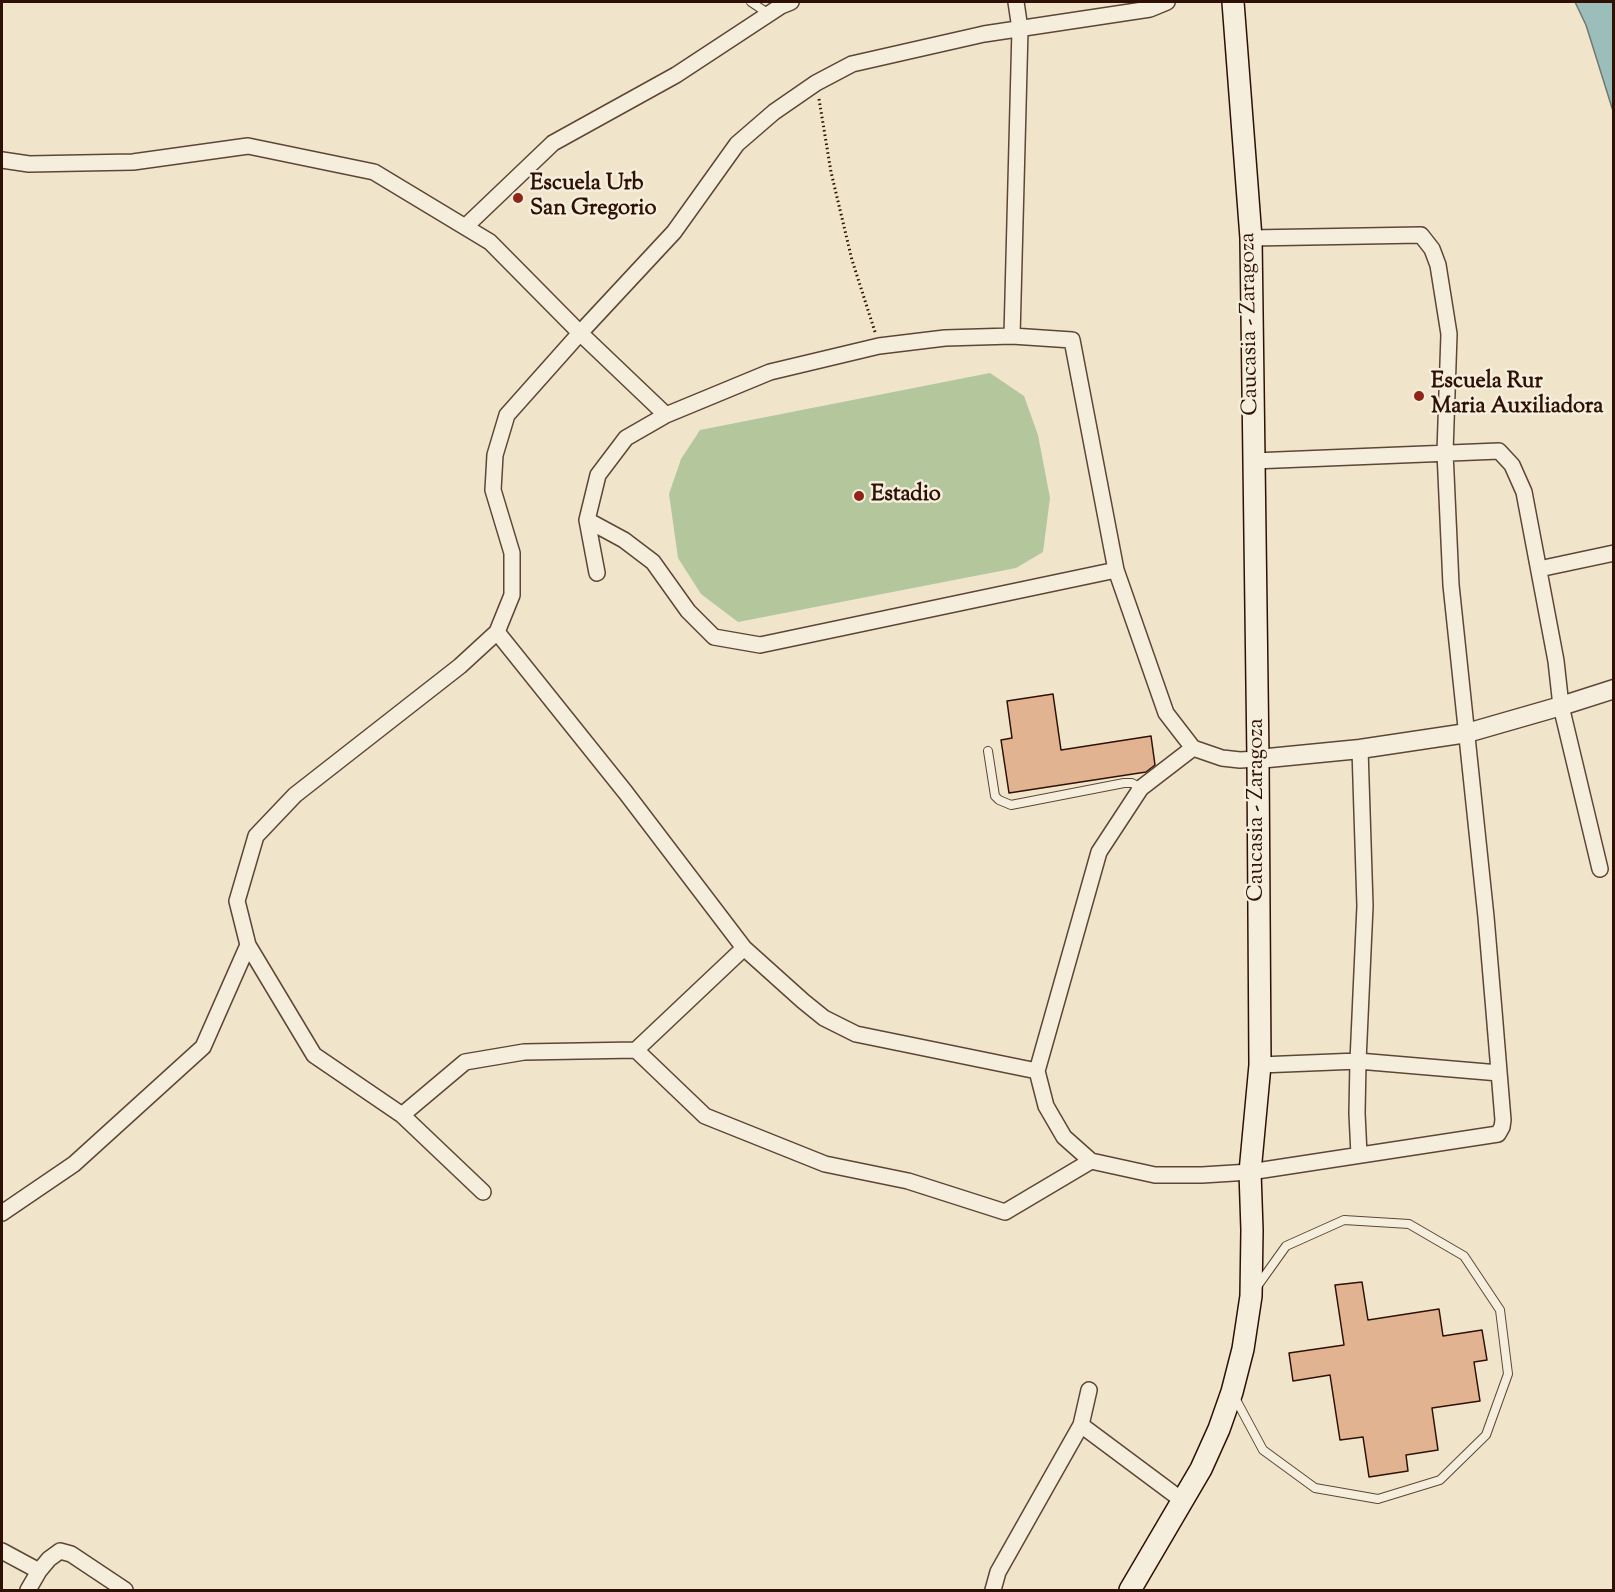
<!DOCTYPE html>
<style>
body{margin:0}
#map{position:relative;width:1615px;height:1592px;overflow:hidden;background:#f0e5ca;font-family:"Sorts Mill Goudy",serif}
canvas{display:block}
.frame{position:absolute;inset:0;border:3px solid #2e1104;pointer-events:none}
</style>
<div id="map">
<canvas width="1615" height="1592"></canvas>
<div class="frame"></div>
</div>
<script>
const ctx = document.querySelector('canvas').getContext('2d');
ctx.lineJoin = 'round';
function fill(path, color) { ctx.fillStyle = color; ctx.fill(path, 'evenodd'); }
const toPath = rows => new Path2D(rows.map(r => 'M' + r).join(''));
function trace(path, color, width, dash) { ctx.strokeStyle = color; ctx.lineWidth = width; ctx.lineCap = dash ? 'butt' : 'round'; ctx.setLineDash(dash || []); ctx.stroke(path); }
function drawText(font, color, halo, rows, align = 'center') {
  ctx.font = font + ' "Sorts Mill Goudy",serif'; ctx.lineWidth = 5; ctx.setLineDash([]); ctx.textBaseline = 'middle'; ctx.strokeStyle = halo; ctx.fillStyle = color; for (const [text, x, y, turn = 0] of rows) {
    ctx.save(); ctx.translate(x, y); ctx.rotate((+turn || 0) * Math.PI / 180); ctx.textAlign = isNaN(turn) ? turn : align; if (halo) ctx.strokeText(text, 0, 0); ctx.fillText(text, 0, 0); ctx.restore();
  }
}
const green = toPath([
 [990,373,1024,396,1038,435,1050,498,1043,552,1016,568,738,622,701,594,678,558,669,494,681,459,700,430]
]);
const water = toPath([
 [1575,2,1612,2,1613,5,1613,111,1586,25,1575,2]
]);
const building = toPath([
 [1053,694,1061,750,1151,736,1155,765,1146,772,1009,793,1001,740,1012,738,1007,701,1053,694],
 [1362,1282,1368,1320,1439,1309,1443,1336,1482,1330,1487,1360,1474,1362,1480,1401,1432,1408,1438,1450,1406,1455,1408,1471,1369,1477,1363,1437,1340,1440,1330,1375,1293,1381,1289,1353,1344,1345,1335,1285,1362,1282]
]);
const path = toPath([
 [819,99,831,172,852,260,875,332]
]);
const service = toPath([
 [751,2,769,14],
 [988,751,995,796,999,800,1011,805,1124,783,1132,783,1141,788],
 [1234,1396,1263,1450,1315,1488,1378,1499,1440,1480,1486,1435,1508,1374,1500,1310,1464,1256,1409,1224,1344,1220,1286,1246,1256,1288]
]);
const minor = toPath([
 [2,160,29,164,133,162,248,146,374,172,490,242,580,333,666,415],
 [465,227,553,143,676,75,781,6,791,2],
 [1012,336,1020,29,1016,2],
 [1253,461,1499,451,1512,465,1524,492,1556,661,1561,706,1600,869],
 [587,520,624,540,653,562,688,611,714,637,760,645,1116,570],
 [1539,569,1614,553],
 [597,573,587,520,598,475,626,438,666,415,770,372,879,346,945,338,1012,336,1072,340,1116,570,1166,713,1193,748,1222,758,1240,760,1258,759],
 [497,632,626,793,744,948,803,1001,824,1018,856,1034,1037,1071],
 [1193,748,1141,788,1099,852,1037,1071,1046,1106,1064,1137,1091,1161,1155,1175,1202,1175,1250,1172,1498,1134,1502,1127,1503,1120,1494,1011,1486,917,1451,585,1445,452,1449,334,1438,265,1432,249,1421,235,1251,238],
 [248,945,314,1055,402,1115,483,1192],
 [636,1050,744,948],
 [1260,1065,1358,1061,1499,1073],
 [402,1115,465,1062,524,1052,636,1050,705,1116,825,1164,908,1181,1005,1212,1091,1161],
 [1359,1155,1357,1113,1358,1061,1365,906,1360,749],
 [2,1213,74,1164,203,1047,248,945,237,901,256,836,295,795,460,666,497,632,512,595,512,553,493,490,495,455,507,415,580,333,674,232,737,144,774,112,816,83,852,64,984,34,1150,9,1167,2],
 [1081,1425,1183,1501],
 [2,1551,39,1571],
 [28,1590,39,1571,49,1559,60,1551,71,1554,125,1590],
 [993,1590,998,1572,1081,1425,1089,1390]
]);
const tertiary = toPath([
 [1258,759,1360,749,1467,733,1561,706,1614,689]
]);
const secondary = toPath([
 [1130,1590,1201,1469,1219,1429,1232,1392,1243,1349,1251,1296,1252,1230,1250,1172,1260,1065,1258,759,1251,238,1233,2]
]);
const markers = [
 [518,198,6,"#8f2418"],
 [1419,396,6,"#8f2418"],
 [859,496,6,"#8f2418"]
];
const poiNames = [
 ["Escuela Urb",530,185],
 ["San Gregorio",530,210],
 ["Escuela Rur",1431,383],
 ["Maria Auxiliadora",1431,408],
 ["Estadio",871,496]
];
const streetNames = [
 ["Caucasia - Zaragoza",1251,324,-91],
 ["Caucasia - Zaragoza",1258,810,-90]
];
fill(green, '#b3c69c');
fill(water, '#9bbebb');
trace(water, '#6f7972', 1.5);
fill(building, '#e2b391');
trace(building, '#2e1104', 1.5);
trace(service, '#5e4636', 10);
trace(minor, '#5e4636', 18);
trace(tertiary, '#5e4636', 21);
trace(secondary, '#2e1104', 24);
trace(path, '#2e1104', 3, [1.5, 3]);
trace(service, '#f5eedd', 8);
trace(minor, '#f5eedd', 15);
trace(tertiary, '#f5eedd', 18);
trace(secondary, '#f5eedd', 21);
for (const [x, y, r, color] of markers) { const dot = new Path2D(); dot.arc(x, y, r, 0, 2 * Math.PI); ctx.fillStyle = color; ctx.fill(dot); trace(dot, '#f5eedd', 2); }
drawText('bold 22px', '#2e1104', '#f5eedd', poiNames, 'left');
drawText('22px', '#2e1104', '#f5eedd', streetNames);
</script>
